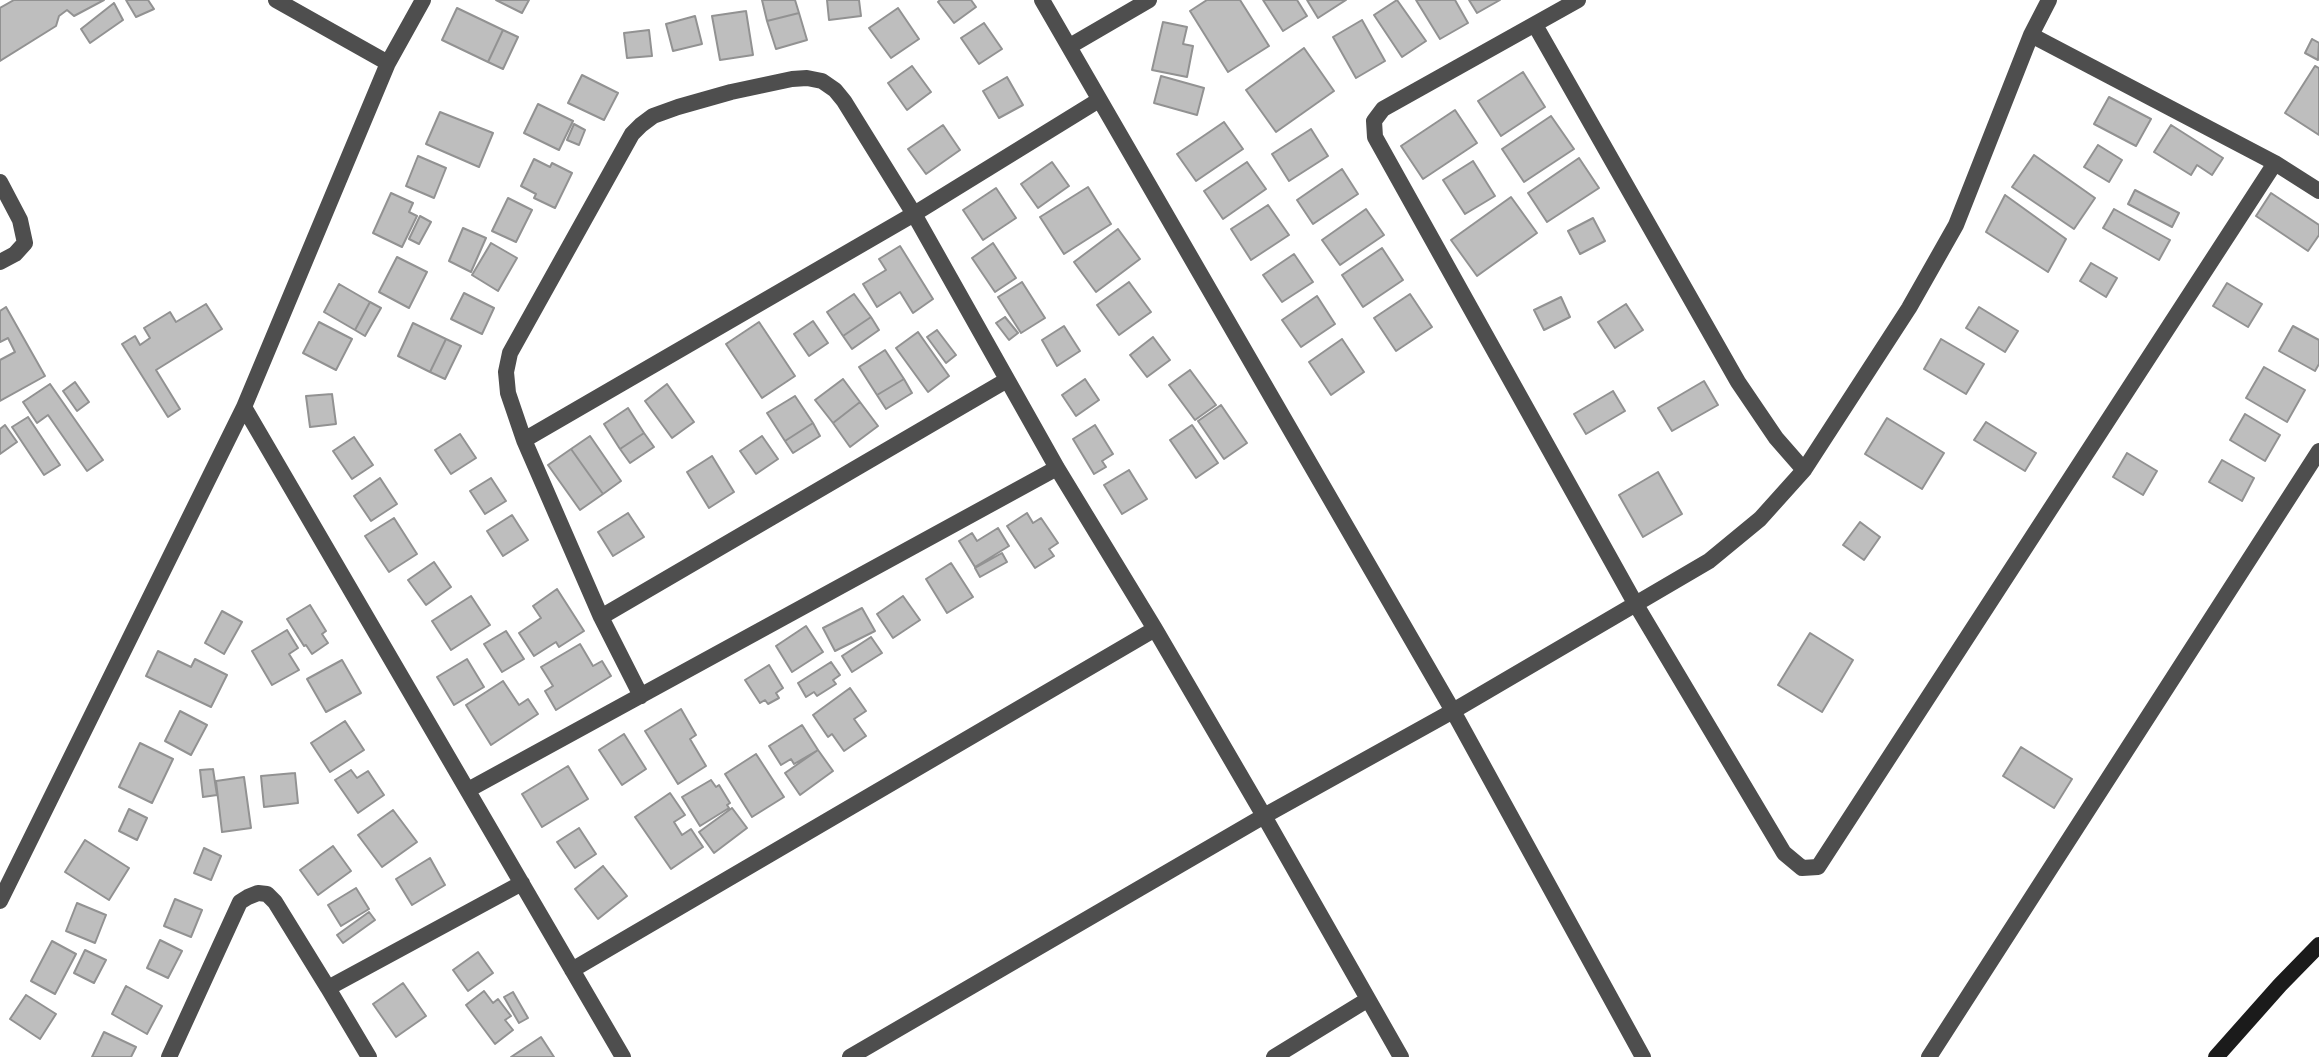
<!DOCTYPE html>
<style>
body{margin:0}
canvas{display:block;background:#fff}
</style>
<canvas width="2319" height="1057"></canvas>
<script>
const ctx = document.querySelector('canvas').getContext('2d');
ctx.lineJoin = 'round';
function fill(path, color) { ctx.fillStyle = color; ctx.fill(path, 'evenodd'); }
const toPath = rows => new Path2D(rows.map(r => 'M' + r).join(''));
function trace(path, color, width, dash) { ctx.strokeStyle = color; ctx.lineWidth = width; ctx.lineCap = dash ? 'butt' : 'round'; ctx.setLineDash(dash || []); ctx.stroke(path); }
const building = toPath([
 [14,0,104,0,74,16,67,10,59,16,56,26,0,61,0,8,14,0],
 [126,0,148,0,154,9,136,17,126,0],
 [496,0,529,0,522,13,496,0],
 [762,0,795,0,799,13,767,21,762,0],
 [827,0,859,0,861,16,829,20,827,0],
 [940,0,971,0,976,7,954,23,938,2,940,0],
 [1207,0,1240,0,1269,46,1228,72,1190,11,1207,0],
 [1263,0,1297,0,1307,16,1283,31,1263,0],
 [1307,0,1346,0,1318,18,1307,0],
 [1397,0,1426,41,1402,57,1374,15,1397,0],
 [1416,0,1455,0,1468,23,1440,39,1416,0],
 [1469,0,1500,0,1477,13,1469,0],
 [114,3,123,20,90,43,81,29,114,3],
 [457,8,503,30,488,62,442,40,457,8],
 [898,8,919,39,891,58,869,28,898,8],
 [746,11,753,55,720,60,712,16,746,11],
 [799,13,807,40,776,49,767,21,799,13],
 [695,16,702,44,673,51,666,24,695,16],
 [1362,20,1385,61,1356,78,1333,37,1362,20],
 [1163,22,1187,27,1183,44,1193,46,1187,77,1152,70,1163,22],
 [984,23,1002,49,979,64,961,38,984,23],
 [503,30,518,37,503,69,488,62,503,30],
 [649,30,652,56,627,58,624,33,649,30],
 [2312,39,2319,43,2318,60,2305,53,2312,39],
 [1304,48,1334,91,1276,132,1246,90,1304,48],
 [912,66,931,92,907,110,888,83,912,66],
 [2315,66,2319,68,2319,135,2285,113,2315,66],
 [1523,72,1545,107,1501,136,1478,101,1523,72],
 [582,75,618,93,604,120,568,103,582,75],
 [1161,76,1204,88,1197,115,1154,103,1161,76],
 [1007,77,1023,105,999,118,983,91,1007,77],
 [2109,97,2151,119,2136,146,2094,124,2109,97],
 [538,104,573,121,559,150,524,133,538,104],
 [1455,110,1477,143,1423,179,1401,146,1455,110],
 [440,112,493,133,479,167,426,144,440,112],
 [1551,116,1574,149,1524,182,1502,149,1551,116],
 [1224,122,1243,149,1196,181,1177,154,1224,122],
 [574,124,585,130,579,145,567,140,574,124],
 [943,125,960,150,926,174,908,149,943,125],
 [2171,125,2223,158,2212,175,2197,165,2191,175,2154,152,2171,125],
 [1311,129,1328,156,1289,181,1272,154,1311,129],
 [2098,145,2122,160,2109,182,2084,167,2098,145],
 [2034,155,2095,198,2074,229,2012,187,2034,155],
 [418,156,446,168,434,198,406,186,418,156],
 [1579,158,1599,188,1547,222,1528,193,1579,158],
 [534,159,550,167,552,163,572,173,555,208,534,198,536,194,521,186,534,159],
 [1473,161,1495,196,1465,214,1443,180,1473,161],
 [1052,162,1069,186,1038,208,1021,184,1052,162],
 [1247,162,1266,189,1223,219,1204,191,1247,162],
 [1342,169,1358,194,1313,224,1297,200,1342,169],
 [1088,187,1111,224,1064,254,1040,217,1088,187],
 [996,188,1016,218,983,240,963,210,996,188],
 [2135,190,2179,213,2172,227,2128,204,2135,190],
 [391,193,413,203,409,212,417,216,402,247,373,233,391,193],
 [2271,193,2319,225,2319,235,2308,251,2256,216,2271,193],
 [2005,195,2066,239,2048,272,1986,232,2005,195],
 [1511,197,1537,233,1477,276,1451,240,1511,197],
 [508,198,532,210,516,242,492,231,508,198],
 [1268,205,1289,235,1251,260,1231,229,1268,205],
 [1366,209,1384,235,1340,265,1322,240,1366,209],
 [2114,209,2170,240,2159,260,2103,228,2114,209],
 [420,216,431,222,419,244,409,239,420,216],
 [1593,218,1605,241,1580,254,1568,231,1593,218],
 [463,228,486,238,471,272,449,261,463,228],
 [1118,229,1140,259,1096,292,1074,262,1118,229],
 [491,243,517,258,498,291,472,275,491,243],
 [993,243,1016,278,995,292,972,258,993,243],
 [900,246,933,299,913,313,900,292,877,307,863,284,886,270,879,259,900,246],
 [1382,248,1403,280,1363,307,1342,275,1382,248],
 [1294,254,1313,282,1282,302,1263,275,1294,254],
 [397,257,427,272,409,308,379,292,397,257],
 [2091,263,2117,278,2106,297,2080,281,2091,263],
 [1022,282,1045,318,1021,333,998,297,1022,282],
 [1129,282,1151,312,1119,335,1097,305,1129,282],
 [2227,283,2262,304,2248,327,2213,306,2227,283],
 [339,284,370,302,355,330,324,312,339,284],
 [464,293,494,308,482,334,451,319,464,293],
 [854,294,871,317,843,336,827,312,854,294],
 [1410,294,1432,327,1396,351,1374,318,1410,294],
 [1317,296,1335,324,1301,347,1282,320,1317,296],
 [1561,297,1570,317,1544,330,1534,310,1561,297],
 [370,302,381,308,365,336,355,330,370,302],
 [206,304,222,329,156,370,180,409,168,417,122,344,135,336,140,345,150,338,144,328,170,312,176,322,206,304],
 [1626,304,1643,330,1615,348,1598,322,1626,304],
 [6,307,45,376,0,401,0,360,15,352,8,338,0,342,0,311,6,307],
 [1979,307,2018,331,2005,352,1966,328,1979,307],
 [871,317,879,330,852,349,843,336,871,317],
 [1005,317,1018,333,1009,340,996,323,1005,317],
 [813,321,828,343,809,356,794,334,813,321],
 [319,322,352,339,336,370,303,353,319,322],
 [759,322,795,376,762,398,726,344,759,322],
 [413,323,446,339,430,372,398,356,413,323],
 [1064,326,1080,351,1057,366,1042,340,1064,326],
 [2293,326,2319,340,2319,364,2315,371,2279,351,2293,326],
 [937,330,956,355,946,363,927,337,937,330],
 [918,332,949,376,928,392,896,348,918,332],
 [1153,337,1170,360,1147,377,1130,355,1153,337],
 [446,339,461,346,445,379,430,372,446,339],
 [1342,339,1364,372,1331,395,1309,362,1342,339],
 [1941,339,1984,364,1966,394,1924,369,1941,339],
 [885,350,904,379,877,395,859,367,885,350],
 [2264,367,2305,390,2287,422,2246,398,2264,367],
 [1190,370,1216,405,1195,420,1169,385,1190,370],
 [843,379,860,402,833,423,815,400,843,379],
 [904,379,912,393,886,409,877,395,904,379],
 [1085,379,1099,400,1076,416,1062,395,1085,379],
 [1704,381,1718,405,1672,431,1658,408,1704,381],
 [75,382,89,402,77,411,63,391,75,382],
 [50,384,103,460,87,471,48,415,37,423,23,402,50,384],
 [667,384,694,422,672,438,645,401,667,384],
 [1613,391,1625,411,1586,434,1574,414,1613,391],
 [332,394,336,424,310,427,306,396,332,394],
 [795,396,813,423,785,441,767,413,795,396],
 [860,402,878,426,850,447,833,423,860,402],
 [1221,405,1247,443,1224,459,1198,421,1221,405],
 [628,408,644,433,620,449,604,424,628,408],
 [2245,414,2280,435,2265,461,2230,440,2245,414],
 [28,417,60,465,44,475,12,427,28,417],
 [1887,418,1944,453,1922,489,1865,454,1887,418],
 [1986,422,2036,453,2025,471,1974,440,1986,422],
 [813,423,820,436,793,453,785,441,813,423],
 [5,425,17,442,0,454,0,429,5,425],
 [1095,425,1113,454,1102,461,1106,467,1094,474,1073,439,1095,425],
 [1192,425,1218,463,1196,478,1170,440,1192,425],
 [644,433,654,447,630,463,620,449,644,433],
 [460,434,476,458,451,474,435,450,460,434],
 [590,436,621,481,603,494,571,449,590,436],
 [762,436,778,459,756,474,740,451,762,436],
 [354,437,373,465,352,479,333,451,354,437],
 [571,449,603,494,580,510,548,465,571,449],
 [2127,453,2157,471,2143,495,2113,477,2127,453],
 [712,456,734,492,709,508,687,472,712,456],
 [2222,460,2254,478,2242,501,2209,482,2222,460],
 [1129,470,1147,499,1122,514,1104,485,1129,470],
 [1658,472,1682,514,1643,537,1619,495,1658,472],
 [380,478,397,504,371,521,354,496,380,478],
 [491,478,506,501,485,514,470,491,491,478],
 [628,513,644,537,613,556,598,532,628,513],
 [1027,513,1033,523,1041,518,1058,543,1049,549,1054,556,1035,568,1007,526,1027,513],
 [512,515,528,540,503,556,487,531,512,515],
 [394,518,417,554,389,572,365,536,394,518],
 [1860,522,1880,537,1864,560,1843,545,1860,522],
 [998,528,1009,546,975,567,959,541,972,533,977,541,998,528],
 [1002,553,1007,562,980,577,975,568,1002,553],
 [434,562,451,587,426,605,408,580,434,562],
 [951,563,973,597,947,613,926,579,951,563],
 [557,589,584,631,559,647,556,642,534,656,519,633,541,618,533,606,557,589],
 [471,596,490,625,451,650,432,621,471,596],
 [903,596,920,620,893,638,877,614,903,596],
 [310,605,326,631,322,634,328,643,312,654,306,645,304,646,287,619,310,605],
 [862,608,875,631,835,651,823,628,862,608],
 [222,611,242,622,224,654,205,643,222,611],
 [806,626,823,652,792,672,776,646,806,626],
 [287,630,298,648,289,654,299,670,272,685,252,651,287,630],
 [506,631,524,659,502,672,484,644,506,631],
 [1810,633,1853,660,1822,712,1778,685,1810,633],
 [871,637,882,653,852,672,842,656,871,637],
 [580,644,593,666,602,661,611,676,556,710,545,691,553,686,541,667,580,644],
 [158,651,191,667,195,659,227,675,211,707,146,676,158,651],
 [467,659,484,687,454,705,437,677,467,659],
 [342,660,361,693,326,712,307,679,342,660],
 [831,662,840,675,833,680,836,684,817,696,814,692,806,697,798,683,831,662],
 [769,665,783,688,776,693,779,698,768,704,765,700,760,703,745,680,769,665],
 [503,681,519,705,528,699,538,714,491,745,466,705,503,681],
 [850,688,866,711,854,719,866,736,844,751,832,734,828,737,813,715,850,688],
 [681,709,696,735,690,739,706,766,678,784,645,731,681,709],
 [180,711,207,725,191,755,165,741,180,711],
 [345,721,364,750,330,772,311,743,345,721],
 [802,725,818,750,794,764,791,759,781,765,769,746,802,725],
 [624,734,646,769,622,785,599,750,624,734],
 [140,743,173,759,152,803,119,787,140,743],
 [2021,747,2072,779,2054,808,2003,776,2021,747],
 [818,750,833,771,800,795,785,773,818,750],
 [756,754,784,797,752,817,725,774,756,754],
 [568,766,588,799,542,827,522,794,568,766],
 [213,769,217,795,203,797,200,770,213,769],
 [351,770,357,778,368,771,384,795,358,813,335,780,351,770],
 [295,773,298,803,264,807,261,776,295,773],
 [244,777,251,828,222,832,216,781,244,777],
 [711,780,716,787,719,785,730,803,727,805,729,808,700,826,682,797,711,780],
 [670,793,685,815,674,822,682,835,691,829,703,847,671,869,635,817,670,793],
 [732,808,747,828,714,853,699,832,732,808],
 [129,809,147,818,137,840,119,831,129,809],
 [393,810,417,842,382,867,358,835,393,810],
 [579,828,596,854,575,868,557,842,579,828],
 [85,840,129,868,109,900,65,872,85,840],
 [333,846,351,871,318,895,300,870,333,846],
 [204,848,221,856,211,880,194,873,204,848],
 [430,858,445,885,412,905,396,879,430,858],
 [603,866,627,896,598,919,575,889,603,866],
 [356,888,369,909,341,926,328,905,356,888],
 [175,899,202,910,191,937,164,926,175,899],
 [77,903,106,915,95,943,66,931,77,903],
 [369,912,375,920,343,943,337,935,369,912],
 [160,940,182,951,168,978,147,968,160,940],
 [52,941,76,954,55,994,31,981,52,941],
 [85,950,106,960,94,983,74,973,85,950],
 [478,952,493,973,468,991,453,970,478,952],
 [403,983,426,1016,396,1037,373,1004,403,983],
 [126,986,162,1006,147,1034,112,1014,126,986],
 [484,991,493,1003,498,999,511,1016,505,1020,513,1030,495,1044,466,1005,484,991],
 [513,992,528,1018,519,1023,504,997,513,992],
 [26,995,56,1014,40,1039,10,1019,26,995],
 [104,1032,136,1047,131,1057,92,1057,104,1032],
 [541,1037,554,1057,511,1057,541,1037]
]);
const street = toPath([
 [276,0,388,63],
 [423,0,388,63,244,407,623,1057],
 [1042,0,1453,711,1643,1057],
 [1578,0,1383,109,1374,121,1375,137,1635,603,1784,853,1802,868,1818,867,2275,163],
 [1535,25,1738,382,1776,438,1804,470],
 [2031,35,2275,163,2319,191],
 [1070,46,1149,0],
 [0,182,20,220,25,243,15,254,0,262],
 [524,440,914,214,1099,100],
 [601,617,1007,380],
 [641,696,601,617,524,440,508,393,506,372,510,353,632,134,641,125,653,116,678,107,731,92,792,79,807,78,822,81,835,90,844,101,914,214,1057,468,1155,629,1264,816,1401,1057],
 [468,790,1057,468],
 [0,901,244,407],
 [572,970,1155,629],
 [328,988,369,1057],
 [169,1057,240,902,248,897,258,893,267,894,275,902,328,988,522,883],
 [850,1057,1264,816,1453,711,1709,561,1760,519,1804,470,1909,308,1956,225,2031,35,2049,0],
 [1274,1057,1367,1000],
 [1929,1057,2319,451]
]);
const secondary = toPath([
 [2216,1057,2280,985,2319,945]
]);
fill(building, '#bebebe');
trace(building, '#929292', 2);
trace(street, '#4e4e4e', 16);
trace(secondary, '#1b1b1b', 16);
</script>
